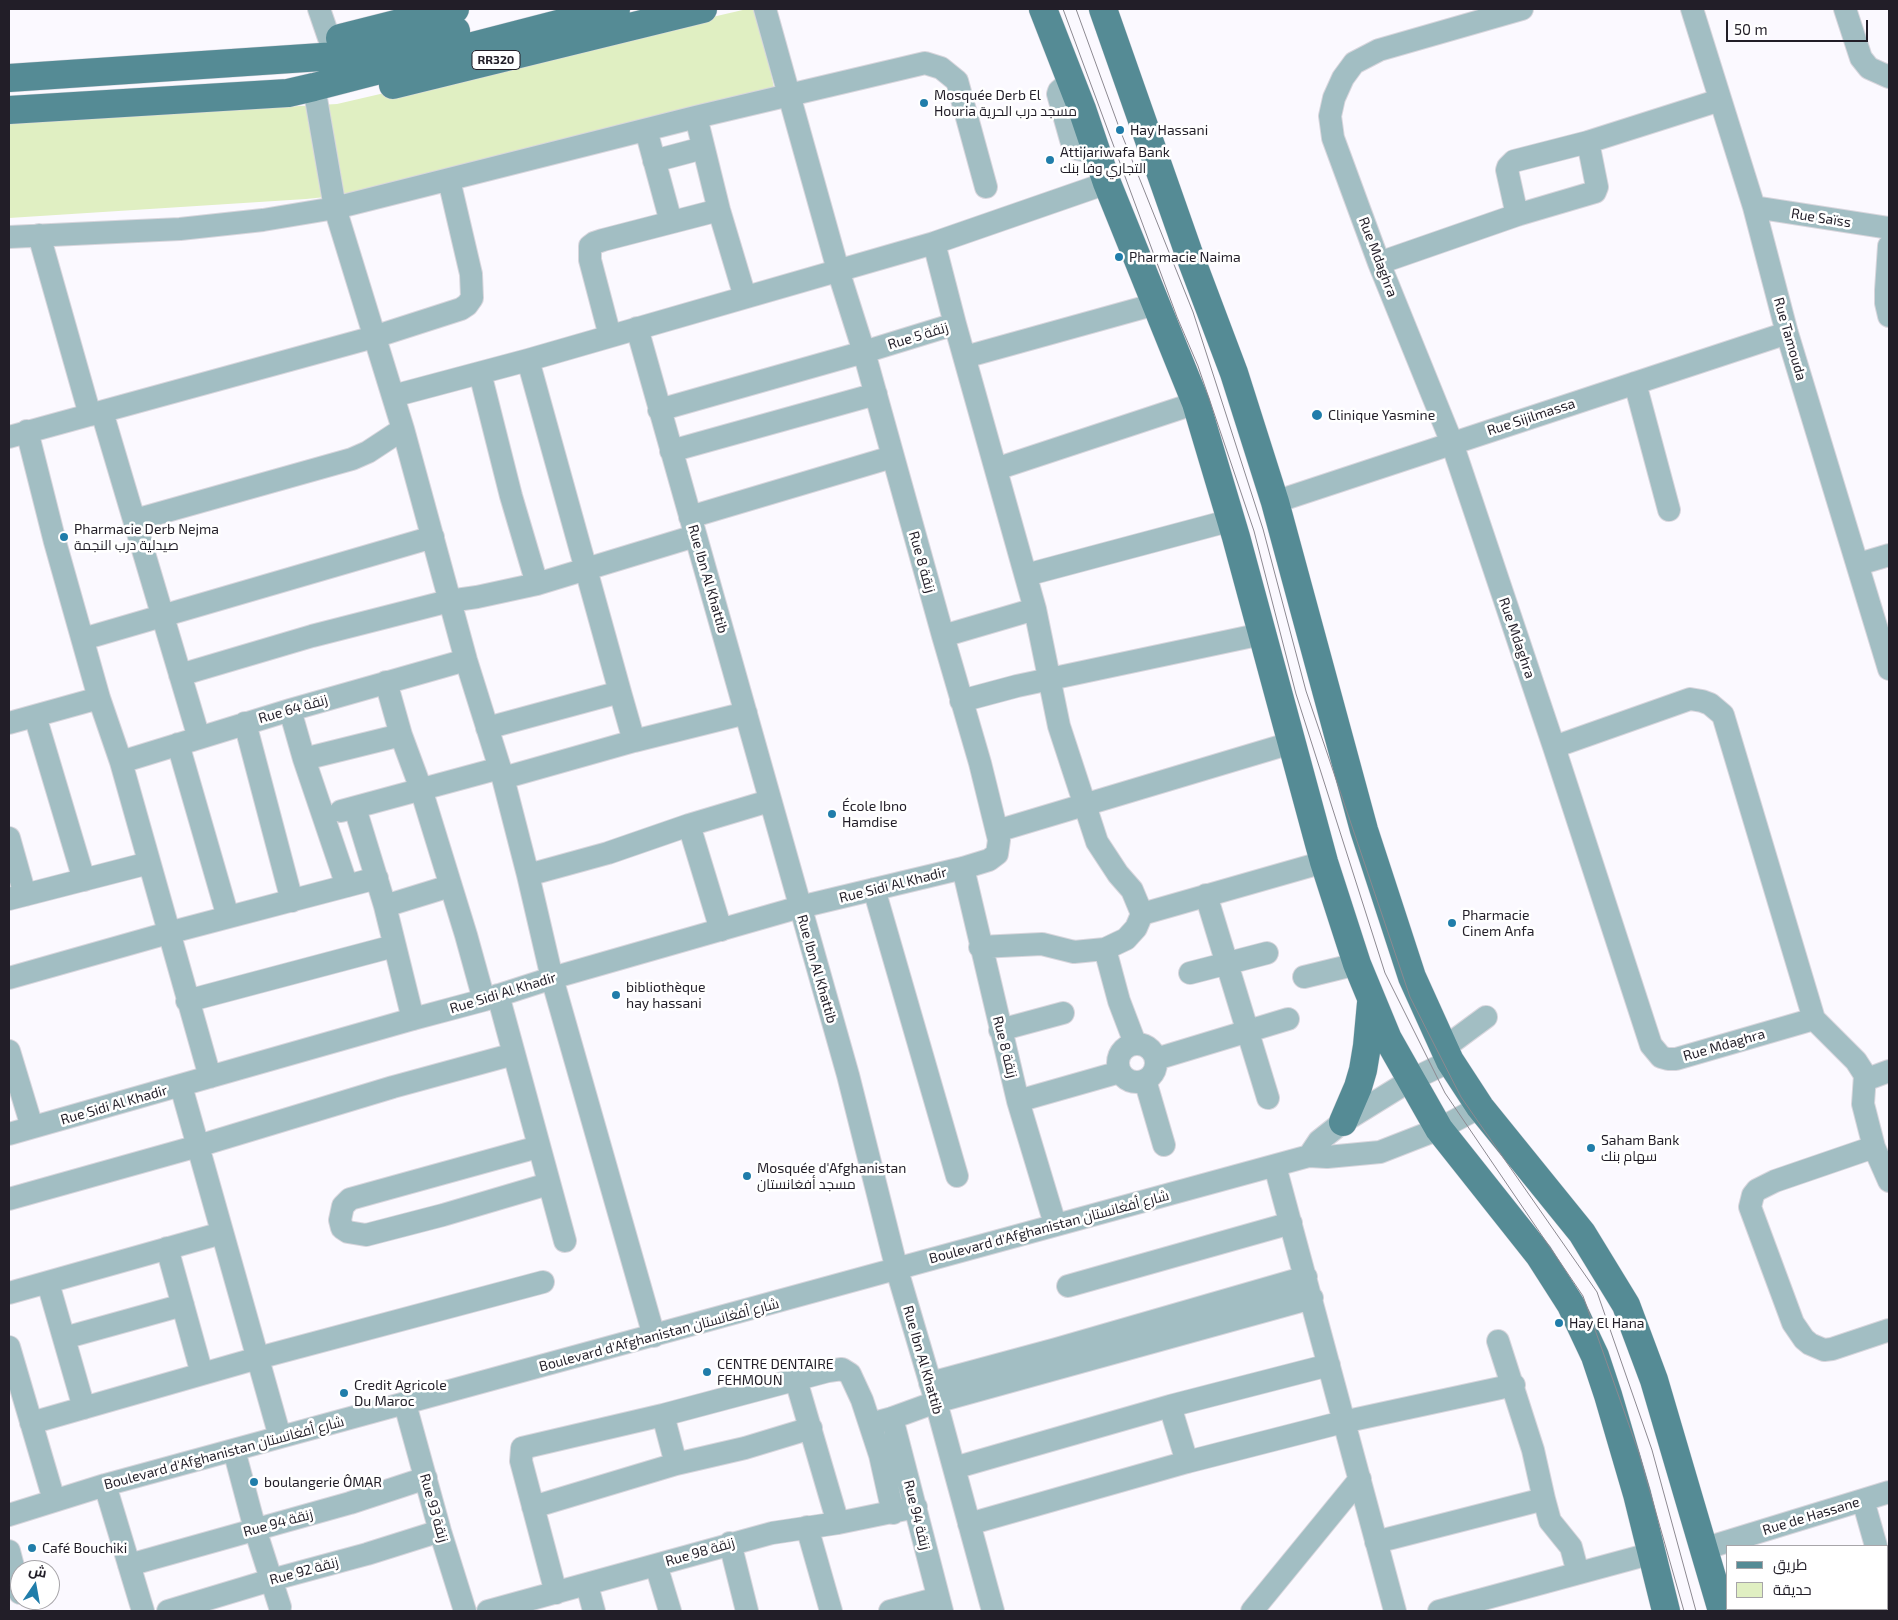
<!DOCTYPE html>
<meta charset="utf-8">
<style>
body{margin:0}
#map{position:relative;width:1898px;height:1620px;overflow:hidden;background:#fbf9ff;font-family:"Exo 2",Cairo,sans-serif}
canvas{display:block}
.frame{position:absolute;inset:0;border:10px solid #221e28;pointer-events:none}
.legend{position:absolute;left:1726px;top:1545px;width:162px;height:65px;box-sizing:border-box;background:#fff;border:1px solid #a7a5a9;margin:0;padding:6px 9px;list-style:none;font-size:15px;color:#221e28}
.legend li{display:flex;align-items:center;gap:10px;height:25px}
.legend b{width:25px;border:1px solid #a7a5a9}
.north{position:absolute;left:10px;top:1560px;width:50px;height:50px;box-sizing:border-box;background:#fff;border:1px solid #a7a5a9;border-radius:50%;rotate:12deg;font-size:14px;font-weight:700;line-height:20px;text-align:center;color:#221e28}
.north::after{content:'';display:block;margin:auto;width:18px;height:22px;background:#207daa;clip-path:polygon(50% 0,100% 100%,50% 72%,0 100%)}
.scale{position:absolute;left:1726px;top:20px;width:142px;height:22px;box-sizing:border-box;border:2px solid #221e28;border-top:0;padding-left:6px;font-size:15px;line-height:18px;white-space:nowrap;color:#221e28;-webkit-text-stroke:4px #fff;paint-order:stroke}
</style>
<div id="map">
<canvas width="1898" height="1620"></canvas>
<div class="frame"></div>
<ul class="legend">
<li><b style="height:6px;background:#558b95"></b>طريق</li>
<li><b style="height:14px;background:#e0efc2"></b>حديقة</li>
</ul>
<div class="north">ش</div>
<div class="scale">50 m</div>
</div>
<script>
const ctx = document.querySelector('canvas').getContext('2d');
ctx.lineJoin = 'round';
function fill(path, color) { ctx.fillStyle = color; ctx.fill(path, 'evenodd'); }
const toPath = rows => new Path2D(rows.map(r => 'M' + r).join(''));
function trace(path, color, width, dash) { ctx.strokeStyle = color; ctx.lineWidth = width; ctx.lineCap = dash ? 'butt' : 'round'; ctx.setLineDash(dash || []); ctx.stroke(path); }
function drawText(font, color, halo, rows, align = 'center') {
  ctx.font = font + ' "Exo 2",Cairo,sans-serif'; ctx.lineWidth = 5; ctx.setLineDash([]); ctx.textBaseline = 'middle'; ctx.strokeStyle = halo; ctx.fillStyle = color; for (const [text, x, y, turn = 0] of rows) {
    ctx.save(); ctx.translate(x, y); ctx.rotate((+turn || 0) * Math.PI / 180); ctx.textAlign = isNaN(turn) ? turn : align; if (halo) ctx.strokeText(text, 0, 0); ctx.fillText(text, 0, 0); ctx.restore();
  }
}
const green = toPath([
 [747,9,758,9,774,88,364,193,306,199,9,218,9,122,337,104]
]);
const minor = toPath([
 [319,9,330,41],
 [1522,9,1379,50,1354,63,1343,78,1334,98,1330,116,1333,138,1379,263,1452,443,1554,747,1651,1045,1661,1057,1668,1059,1676,1059,1814,1019],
 [1692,9,1754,207,1787,333,1889,669],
 [1845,9,1861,58,1869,68,1889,77],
 [1071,81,1059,91,1058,94,1071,140,1077,149,1097,153],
 [314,87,335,208,403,429,466,660,503,778,528,875,552,978,654,1336],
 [696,117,719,210,745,297],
 [646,130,671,222],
 [654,161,703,148],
 [1754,207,1889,228],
 [1517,215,1507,170,1508,167,1514,161,1588,142,1720,100],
 [39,235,90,415],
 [9,237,180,229,263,220,335,208,696,117,925,63,941,68,957,81,986,187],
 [934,243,955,324,1035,609,1059,726,1097,842,1118,874,1132,890,1142,914,1136,928,1126,939,1105,949,1074,952,1042,944,980,947],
 [1889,246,1886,290,1886,303,1889,316],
 [1379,263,1517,215,1595,192,1597,187,1588,142],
 [637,328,848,1075,897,1270,936,1402,993,1611],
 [610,336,590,260,590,246,594,243,603,240,719,210],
 [965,357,1156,304],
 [480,373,511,496,537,584],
 [1635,383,1669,510],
 [393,396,528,360,934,243,1107,183],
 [659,410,864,352,955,324],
 [102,412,199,738],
 [27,431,55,542,99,698,121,762,210,1077],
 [9,437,374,337,461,309,467,305,472,298,471,274,449,180],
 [671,451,876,394],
 [996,469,1196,403],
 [1275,502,1787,333],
 [690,517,892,457],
 [135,520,352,459,368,452,403,429],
 [1859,564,1889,555],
 [1026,575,1232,520],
 [943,636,1035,609],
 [83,639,433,537],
 [180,675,312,636,449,601,477,597,537,584,695,536],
 [386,682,401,735,421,789,466,935,484,1000],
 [620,692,634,741],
 [961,701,1017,686,1262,634],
 [290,710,304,759,347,886],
 [35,716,84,880],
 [9,723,99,698],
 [245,723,292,901],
 [487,728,620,692,528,360],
 [178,744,228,917],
 [1554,747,1690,699,1702,701,1710,704,1723,715,1814,1019,1856,1061,1865,1075,1863,1104,1874,1147,1889,1181],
 [304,759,401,735],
 [121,762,290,710,466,660],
 [503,778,634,741,746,713],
 [355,808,385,906,413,1019],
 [341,811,500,768],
 [689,825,721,930],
 [997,831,1291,743],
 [9,838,25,895],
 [963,868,1018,1101,1055,1224],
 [528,875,608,853,689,825,769,801],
 [874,889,957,1176],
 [1206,895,1268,1098],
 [9,899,149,863],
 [385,906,450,886],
 [1142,914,1324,862],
 [1105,949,1119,1001,1135,1043],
 [1190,973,1267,953],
 [1304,977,1357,964],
 [9,978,168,933,377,878],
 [498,995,565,1241],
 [187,1001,394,946],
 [1000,1030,1063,1013],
 '1118 1063a19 19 0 1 1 38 0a19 19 0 1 1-38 0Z',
 [1444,1048,1486,1017],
 [9,1051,32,1127],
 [1156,1059,1288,1019],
 [1145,1080,1164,1145],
 [1865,1080,1889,1071],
 [181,1086,280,1437],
 [1018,1101,1120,1072],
 [9,1134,413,1019,484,1000,552,978,800,907,963,868,989,860,997,854,999,840,980,763,943,636,864,352,838,270,765,9],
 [538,1147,350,1199,343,1206,340,1220,342,1228,348,1232,366,1235,443,1215,548,1184],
 [1874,1147,1775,1181,1757,1190,1753,1195,1750,1207,1793,1323,1804,1339,1810,1344,1824,1350,1832,1349,1889,1330],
 [1309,1156,1319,1141,1343,1122,1411,1080,1450,1061],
 [1275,1166,1395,1611],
 [9,1199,198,1146,393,1087,514,1054],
 [167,1248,202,1374],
 [48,1283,84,1408],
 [1068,1286,1291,1223],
 [9,1293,222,1233],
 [64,1338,183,1305],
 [1498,1341,1533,1450,1544,1499,1550,1521,1571,1547,1578,1573],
 [9,1347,54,1500],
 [796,1380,838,1523],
 [930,1383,1056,1349,1306,1277],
 [405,1404,440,1531,465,1611],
 [1170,1406,1187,1462],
 [663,1415,676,1464],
 [892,1418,942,1611],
 [31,1423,258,1358,543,1282],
 [870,1424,892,1418,936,1402,1312,1298],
 [234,1450,255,1529,280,1607],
 [954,1468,1170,1406,1329,1365],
 [105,1485,143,1611],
 [1863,1500,1876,1546],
 [533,1507,676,1464,745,1448,811,1428],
 [9,1515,105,1485,1309,1156,1327,1157,1380,1152,1439,1129,1480,1107],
 [969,1524,1187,1462,1343,1422,1514,1385],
 [807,1527,831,1611],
 [1376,1542,1544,1499],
 [730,1543,747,1611],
 [1703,1549,1889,1492],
 [9,1551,20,1593],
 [129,1565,350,1503,426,1478],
 [656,1565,670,1611],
 [587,1585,594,1611],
 [1887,1585,1889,1593],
 [556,1593,521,1461,522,1448,663,1415,828,1371,842,1369,850,1374,862,1400,880,1455,893,1513],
 [168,1611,271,1580,367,1554,440,1531],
 [488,1611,772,1533,838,1523,916,1507],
 [890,1611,938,1598],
 [1252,1611,1360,1479],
 [1439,1611,1653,1553]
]);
const major = toPath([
 [1043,9,1082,109,1107,183,1196,403,1236,537,1324,862,1357,964,1388,1039,1439,1129,1539,1255,1571,1305,1595,1356,1608,1395,1637,1494,1666,1611],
 [1103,9,1188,251,1234,373,1275,502,1364,830,1412,977,1450,1061,1480,1107,1582,1233,1626,1305,1654,1380,1722,1611],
 [340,38,455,9],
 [9,78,336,56,456,31],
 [393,85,703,9],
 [9,110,288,93,314,87,616,9],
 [1343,1122,1358,1087,1363,1070,1367,1046,1371,1003]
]);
const tram = toPath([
 [1063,9,1177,317,1198,366,1232,466,1254,531,1296,694,1385,973,1445,1093,1583,1296,1639,1453,1684,1611],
 [1076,9,1120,130,1193,312,1263,529,1306,691,1410,997,1461,1097,1597,1292,1652,1450,1696,1611]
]);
const markers = [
 [924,103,5,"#207daa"],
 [1120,130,5,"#207daa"],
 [1050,160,5,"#207daa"],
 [1119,257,5,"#207daa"],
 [1317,415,6,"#207daa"],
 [64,537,5,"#207daa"],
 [832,814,5,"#207daa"],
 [1452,923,5,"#207daa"],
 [616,995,5,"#207daa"],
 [1591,1148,5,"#207daa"],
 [747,1176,5,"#207daa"],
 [1559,1323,5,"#207daa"],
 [707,1372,5,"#207daa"],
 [344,1393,5,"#207daa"],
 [254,1482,5,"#207daa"],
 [32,1548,5,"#207daa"]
];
const shields = [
 [496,60,48]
];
const shieldNames = [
 ["RR320",496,60]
];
const poiNames = [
 ["Mosquée Derb El",934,95],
 ["Houria مسجد درب الحرية",934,111],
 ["Hay Hassani",1130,130],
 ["Attijariwafa Bank",1060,152],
 ["التجاري وفا بنك",1060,168],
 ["Pharmacie Naima",1129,257],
 ["Clinique Yasmine",1328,415],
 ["Pharmacie Derb Nejma",74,529],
 ["صيدلية درب النجمة",74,545],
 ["École Ibno",842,806],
 ["Hamdise",842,822],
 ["Pharmacie",1462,915],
 ["Cinem Anfa",1462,931],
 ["bibliothèque",626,987],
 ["hay hassani",626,1003],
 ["Saham Bank",1601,1140],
 ["سهام بنك",1601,1156],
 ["Mosquée d'Afghanistan",757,1168],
 ["مسجد أفغانستان",757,1184],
 ["Hay El Hana",1569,1323],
 ["CENTRE DENTAIRE",717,1364],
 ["FEHMOUN",717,1380],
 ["Credit Agricole",354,1385],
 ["Du Maroc",354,1401],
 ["boulangerie ÔMAR",264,1482],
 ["Café Bouchiki",42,1548]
];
const streetNames = [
 ["Rue Saïss",1821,218,9],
 ["Rue Mdaghra",1378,257,69],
 ["Rue 5 زنقة",918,336,-17],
 ["Rue Tamouda",1790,339,74],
 ["Rue Sijilmassa",1531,417,-18],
 ["Rue 8 زنقة",922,562,74],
 ["Rue Ibn Al Khattib",708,579,74],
 ["Rue Mdaghra",1517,638,71],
 ["Rue 64 زنقة",293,709,-16],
 ["Rue Sidi Al Khadir",893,885,-14],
 ["Rue Ibn Al Khattib",817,969,74],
 ["Rue Sidi Al Khadir",503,993,-17],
 ["Rue Mdaghra",1724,1045,-16],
 ["Rue 8 زنقة",1005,1047,76],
 ["Rue Sidi Al Khadir",114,1105,-16],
 ["Boulevard d'Afghanistan شارع أفغانستان",1049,1227,-15],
 ["Boulevard d'Afghanistan شارع أفغانستان",659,1335,-15],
 ["Rue Ibn Al Khattib",923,1360,74],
 ["Boulevard d'Afghanistan شارع أفغانستان",224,1453,-15],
 ["Rue 93 زنقة",434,1508,74],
 ["Rue 94 زنقة",917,1515,76],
 ["Rue de Hassane",1811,1516,-17],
 ["Rue 94 زنقة",278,1523,-15],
 ["Rue 98 زنقة",700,1552,-16],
 ["Rue 92 زنقة",304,1571,-15]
];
fill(green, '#e0efc2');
trace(minor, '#d8d6dd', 24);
trace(major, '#d8d6dd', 29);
trace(minor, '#a2bec3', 22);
trace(major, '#558b95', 28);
trace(tram, '#8c8991', 1);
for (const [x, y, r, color] of markers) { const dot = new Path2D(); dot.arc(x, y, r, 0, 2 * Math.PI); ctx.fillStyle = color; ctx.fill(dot); trace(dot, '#fff', 2); }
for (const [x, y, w] of shields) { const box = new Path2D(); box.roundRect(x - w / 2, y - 9.5, w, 19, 4); ctx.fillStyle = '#fff'; ctx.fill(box); trace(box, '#221e28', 1); }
drawText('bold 12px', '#221e28', null, shieldNames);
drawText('14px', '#221e28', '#fff', poiNames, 'left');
drawText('14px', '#221e28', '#fff', streetNames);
</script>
